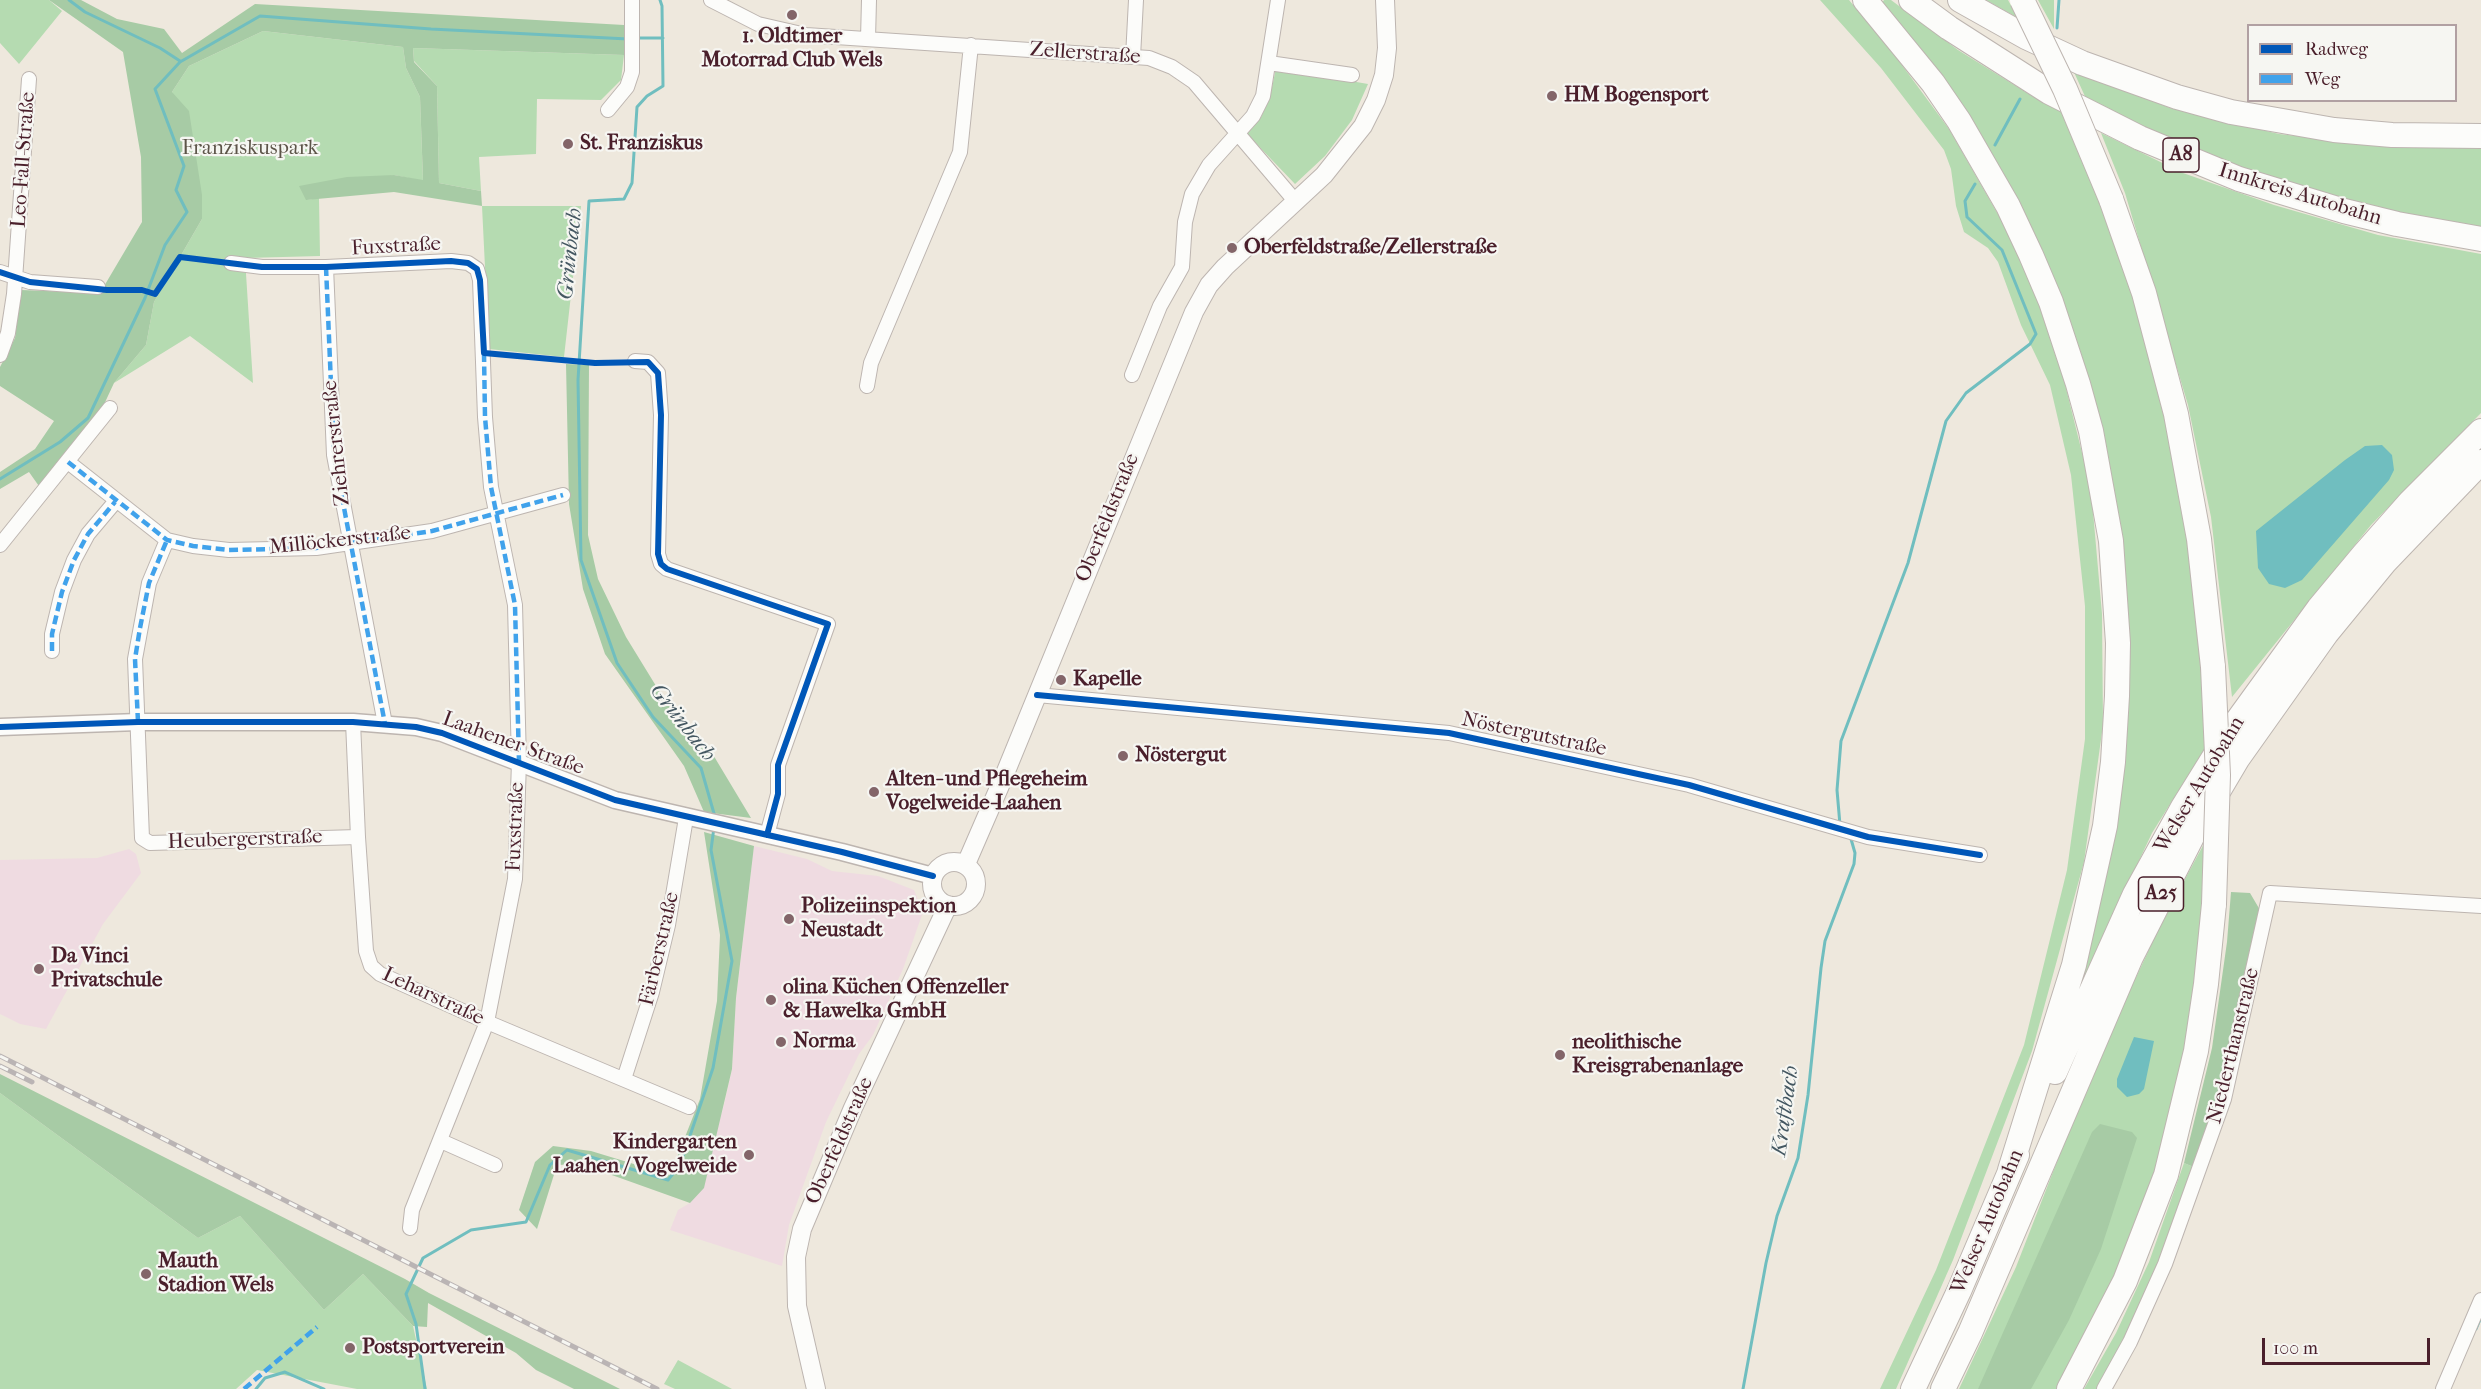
<!DOCTYPE html>
<meta charset="utf-8">
<style>
body{margin:0}
#map{position:relative;width:2481px;height:1389px;overflow:hidden;background:#eee8dd;font-family:"IM FELL French Canon",serif}
canvas{display:block}
.legend{position:absolute;left:2247px;top:24px;width:210px;height:78px;box-sizing:border-box;background:#f6f6f2;border:2px solid #b1a0a2;margin:0;padding:8px 10px;list-style:none;font-size:18px;color:#4a1f2b}
.legend li{display:flex;align-items:center;gap:12px;height:30px}
.legend b{width:30px;border:2px solid #b1a0a2}
.scale{position:absolute;left:2262px;top:1338px;width:168px;height:27px;box-sizing:border-box;border:3px solid #4a1f2b;border-top:0;padding-left:8px;font-size:18px;line-height:21px;white-space:nowrap;color:#4a1f2b;-webkit-text-stroke:4px #f6f6f2;paint-order:stroke}
</style>
<div id="map">
<canvas width="2481" height="1389"></canvas>
<ul class="legend">
<li><b style="height:8px;background:#0057b8"></b>Radweg</li>
<li><b style="height:8px;background:#40a2eb"></b>Weg</li>
</ul>
<div class="scale">100 m</div>
</div>
<script>
const ctx = document.querySelector('canvas').getContext('2d');
ctx.lineJoin = 'round';
function fill(path, color) { ctx.fillStyle = color; ctx.fill(path, 'evenodd'); }
const toPath = rows => new Path2D(rows.map(r => 'M' + r).join(''));
function trace(path, color, width, dash) { ctx.strokeStyle = color; ctx.lineWidth = width; ctx.lineCap = dash ? 'butt' : 'round'; ctx.setLineDash(dash || []); ctx.stroke(path); }
function drawText(font, color, halo, rows, align = 'center') {
  ctx.font = font + ' "IM FELL French Canon",serif'; ctx.lineWidth = 4.5; ctx.setLineDash([]); ctx.textBaseline = 'middle'; ctx.strokeStyle = halo; ctx.fillStyle = color; for (const [text, x, y, turn = 0] of rows) {
    ctx.save(); ctx.translate(x, y); ctx.rotate((+turn || 0) * Math.PI / 180); ctx.textAlign = isNaN(turn) ? turn : align; if (halo) ctx.strokeText(text, 0, 0); ctx.fillText(text, 0, 0); ctx.restore();
  }
}
const built = toPath([
 [754,846,807,859,832,871,878,876,914,890,923,912,903,969,873,1035,859,1054,826,1122,789,1225,782,1266,670,1230,678,1210,690,1203,723,1109,732,1069,736,998],
 [129,849,136,854,141,873,103,924,46,1029,20,1024,0,1014,0,860,97,858]
]);
const green = toPath([
 [0,0,49,0,62,11,19,64,0,43],
 [1820,0,1849,0,1896,57,1949,129,2007,230,2039,305,2064,380,2091,489,2102,614,2103,725,2084,862,2032,1051,1953,1260,1896,1389,1880,1389,1936,1270,2024,1045,2067,870,2085,739,2085,606,2071,475,2050,385,2021,325,1998,262,1988,248,1964,232,1956,206,1951,169,1944,150,1881,68],
 [1884,0,1891,0,1958,50,2032,96,2064,110,2088,170,2141,321,2170,431,2191,551,2207,745,2152,833,2082,982,2077,980,2128,652,2056,287,1882,3],
 [1986,0,2008,0,2018,18],
 [2038,0,2054,0,2054,29],
 [263,31,403,47,406,68,420,97,423,181,394,175,306,200,319,198,320,256,245,258,253,383,190,336,114,383,146,345,154,302,202,219,172,92,189,66],
 [413,48,624,55,621,80,601,100,537,99,536,154,479,157,481,191,439,183,437,86,414,61],
 [1276,68,1368,84,1352,120,1325,156,1295,184,1247,134,1261,117,1270,97],
 [2073,70,2170,108,2279,134,2376,145,2481,148,2481,230,2339,201,2244,171,2088,103],
 [2101,133,2183,173,2274,205,2378,235,2481,254,2481,413,2371,525,2232,697,2211,517,2188,405,2125,193],
 [482,206,581,206,564,357,489,349],
 [2206,840,2198,983,2179,1084,2149,1195,2104,1305,2056,1389,1959,1389,2016,1267,2095,1064,2164,918],
 [0,1093,198,1238,240,1216,324,1310,363,1274,413,1326,427,1389,357,1389,257,1370,236,1389,0,1389],
 [2184,1163,2196,1168,2151,1289,2101,1389,2084,1389,2116,1333,2149,1262],
 [678,1360,732,1389,675,1389,664,1384]
]);
const forest = toPath([
 [49,0,81,0,117,19,164,29,182,53,255,4,624,25,624,55,413,48,414,62,437,86,439,183,481,191,482,206,394,192,306,200,299,186,347,177,394,175,423,180,420,97,406,68,403,47,263,31,189,66,172,92,189,111,202,195,202,219,154,302,146,345,114,383,100,413,41,489,29,472,0,489,0,472,35,449,54,421,0,386,0,367,15,338,21,290,100,293,142,222,141,157,123,52],
 [566,364,589,365,588,535,598,579,626,637,664,699,709,748,751,818,704,812,684,766,605,654,583,589,569,504],
 [704,832,754,846,736,998,732,1069,704,1188,690,1203,581,1164,557,1165,537,1229,519,1210,535,1162,553,1146,591,1151,670,1175,700,1099,717,1001,720,935],
 [2231,892,2250,893,2260,910,2217,1103,2196,1168,2184,1163,2212,1048,2227,942],
 [0,1074,405,1279,429,1293,620,1389,574,1389,536,1370,516,1353,428,1303,427,1327,413,1326,363,1274,324,1310,240,1216,198,1238,0,1093],
 [2100,1124,2132,1132,2137,1138,2101,1249,2069,1320,2031,1389,1978,1389,2092,1132]
]);
const water = toPath([
 [2382,445,2392,455,2394,470,2389,480,2302,580,2285,588,2269,584,2258,568,2256,531,2345,460,2365,446],
 [2134,1037,2154,1041,2144,1089,2139,1094,2127,1097,2117,1087,2117,1079]
]);
const stream = toPath([
 [69,0,85,12,160,48,180,61],
 [660,0,662,6,663,86,647,96,637,107,632,183,624,199,589,201,578,380,581,560,617,663,653,717,701,768,715,817],
 [2057,28,2059,0],
 [635,38,663,38],
 [1995,145,2020,99],
 [0,479,60,442,88,418,145,298,165,245,187,212,176,190,184,166,155,89,180,62,260,16,431,29,628,39],
 [1840,825,1837,790,1841,741,1908,563,1946,421,1966,393,2030,344,2036,334,2002,250,1967,217,1965,201,1975,184],
 [2476,1329,2481,1317],
 [256,1389,265,1378,285,1372,324,1389],
 [425,1389,416,1324,406,1294,423,1258,471,1230,526,1222,550,1165,567,1150,668,1180,680,1165,713,1068,732,961,711,850,714,827],
 [1743,1389,1766,1263,1777,1216,1798,1158,1808,1095,1821,968,1825,941,1854,864,1855,853,1851,839]
]);
const minor = toPath([
 [711,0,758,24,806,35,1149,58,1172,67,1194,82,1296,202],
 [868,39,869,0],
 [1133,57,1136,0],
 [1269,63,1352,75],
 [608,110,627,87,632,72,632,0],
 [231,263,262,267,326,267,451,261,468,263,477,269,480,280,485,417,491,487,515,605,519,762,515,879,487,1022,412,1210,410,1228],
 [326,267,334,455,385,724],
 [0,272,30,282,98,287],
 [0,355,8,333,14,294,29,79],
 [635,361,648,362,658,373,661,415,658,554,661,564,667,569,828,624,778,765,778,794,767,835],
 [1132,375,1160,306,1182,267,1185,222,1192,194,1209,165,1253,116,1263,96,1278,0],
 [867,386,871,363,960,152,971,45],
 [68,462,167,540,193,546,229,550,316,548,432,531,563,495],
 [167,540,149,583,135,659,142,838,150,843,358,837],
 [0,545,110,408],
 [52,651,52,634,62,592,74,560,88,534,115,502],
 [1037,695,1449,733,1689,785,1868,837,1980,855],
 [353,722,358,837,366,951,371,966,380,974,487,1022,689,1107],
 [624,1079,652,992,668,925,686,818],
 [441,1141,495,1165],
 [2104,1389,2130,1342,2165,1264,2224,1099,2270,893,2481,906],
 [2443,1389,2481,1300]
]);
const tertiary = toPath([
 [0,727,138,722,353,722,416,727,442,733,615,800,842,852,933,876]
]);
const secondary = toPath([
 '932 884a22 22 0 1 1 44 0a22 22 0 1 1-44 0Z',
 [966,864,1002,781,1194,312,1209,285,1225,267,1324,175,1363,126,1376,100,1384,75,1387,48,1385,0],
 [816,1389,797,1306,796,1257,802,1229,853,1108,948,905]
]);
const motorway = toPath([
 [1865,0,1933,83,1959,121,2008,206,2031,255,2051,302,2078,384,2091,431,2111,541,2118,643,2117,696,2113,762,2105,826,2074,965,2010,1170],
 [1911,0,1949,28,2049,92,2140,138,2193,160,2239,179,2344,211,2397,224,2481,239],
 [1960,0,2026,37,2082,63,2177,97,2231,112,2334,130,2392,135,2481,136],
 [2111,199,2144,293,2176,414,2199,539,2213,667],
 [2055,1072,2135,894,2183,807,2232,728,2319,608,2364,554,2410,502,2481,431],
 [1913,1389,1959,1291,2017,1155],
 [1943,1389,1970,1333,2131,957,2196,829,2238,758,2326,634,2385,562,2481,462],
 [2069,1389,2125,1281,2166,1175,2196,1051,2206,984,2214,904]
]);
const rail = toPath([
 [0,1056,657,1389],
 [0,1066,32,1082]
]);
const motorwayBridge = toPath([
 [2022,0,2065,89,2111,199],
 [2213,667,2218,775,2214,904]
]);
const quiet = toPath([
 [326,267,334,455,385,724],
 [484,353,485,417,491,487,515,605,519,762],
 [68,462,167,540,193,546,229,550,316,548,432,531,563,495],
 [52,651,52,634,62,592,74,560,88,534,115,502],
 [138,722,135,659,140,628,149,583,167,540],
 [244,1389,317,1327]
]);
const cycleway = toPath([
 [0,272,30,282,107,290,142,290,155,294,180,257,262,267,326,267,451,261,468,263,477,269,480,280,484,353,595,363,648,362,658,373,661,415,658,554,661,564,667,569,828,624,778,765,778,794,767,835],
 [1037,695,1449,733,1689,785,1868,837,1980,855],
 [0,727,138,722,353,722,416,727,442,733,615,800,842,852,933,876]
]);
const markers = [
 [792,15,6,"#836569"],
 [1552,96,6,"#836569"],
 [568,144,6,"#836569"],
 [1232,248,6,"#836569"],
 [1061,680,6,"#836569"],
 [1123,756,6,"#836569"],
 [874,792,6,"#836569"],
 [789,919,6,"#836569"],
 [39,969,6,"#836569"],
 [771,1000,6,"#836569"],
 [781,1042,6,"#836569"],
 [1560,1055,6,"#836569"],
 [749,1155,6,"#836569"],
 [146,1274,6,"#836569"],
 [350,1348,6,"#836569"]
];
const shields = [
 [2181,155,36],
 [2161,894,45]
];
const shieldNames = [
 ["A8",2181,155],
 ["A25",2161,894]
];
const poiNames = [
 ["1. Oldtimer",792,37,"center"],
 ["Motorrad Club Wels",792,61,"center"],
 ["HM Bogensport",1564,96],
 ["St. Franziskus",580,144],
 ["Oberfeldstraße/Zellerstraße",1244,248],
 ["Kapelle",1073,680],
 ["Nöstergut",1135,756],
 ["Alten- und Pflegeheim",886,780],
 ["Vogelweide-Laahen",886,804],
 ["Polizeiinspektion",801,907],
 ["Neustadt",801,931],
 ["Da Vinci",51,957],
 ["Privatschule",51,981],
 ["olina Küchen Offenzeller",783,988],
 ["& Hawelka GmbH",783,1012],
 ["Norma",793,1042],
 ["neolithische",1572,1043],
 ["Kreisgrabenanlage",1572,1067],
 ["Kindergarten",737,1143,"right"],
 ["Laahen / Vogelweide",737,1167,"right"],
 ["Mauth",158,1262],
 ["Stadion Wels",158,1286],
 ["Postsportverein",362,1348]
];
const streetNames = [
 ["Zellerstraße",1085,54,4],
 ["Leo-Fall-Straße",24,160,-86],
 ["Innkreis Autobahn",2300,195,17],
 ["Fuxstraße",396,247,-3],
 ["Ziehrerstraße",337,443,-96],
 ["Oberfeldstraße",1108,518,-68],
 ["Millöckerstraße",340,541,-6],
 ["Nöstergutstraße",1534,735,12],
 ["Laahener Straße",513,744,20],
 ["Welser Autobahn",2200,785,-59],
 ["Fuxstraße",516,827,-88],
 ["Heubergerstraße",245,840,-2],
 ["Färberstraße",660,949,-77],
 ["Leharstraße",433,997,25],
 ["Niederthanstraße",2234,1046,-76],
 ["Oberfeldstraße",840,1141,-66],
 ["Welser Autobahn",1988,1222,-67]
];
const parkNames = [
 ["Franziskuspark",250,149]
];
const waterNames = [
 ["Grünbach",571,254,-84],
 ["Grünbach",682,723,52],
 ["Kraftbach",1786,1111,-82]
];
fill(built, '#efdbe1');
fill(green, '#b5dbb1');
fill(forest, '#a7cba5');
fill(water, '#70bebf');
trace(stream, '#70bebf', 3);
trace(minor, '#bdb5b0', 16);
trace(tertiary, '#bdb5b0', 19);
trace(secondary, '#bdb5b0', 20);
trace(motorway, '#bdb5b0', 26);
trace(minor, '#fcfcfa', 14);
trace(tertiary, '#fcfcfa', 16);
trace(secondary, '#fcfcfa', 18);
trace(motorway, '#fcfcfa', 24);
trace(rail, '#bab4b4', 5);
trace(rail, '#f6f6f2', 3, [9]);
trace(motorwayBridge, '#bdb5b0', 26, []);
trace(motorwayBridge, '#fcfcfa', 24);
trace(quiet, '#40a2eb', 4.5, [9, 4.5]);
trace(cycleway, '#0057b8', 6);
for (const [x, y, r, color] of markers) { const dot = new Path2D(); dot.arc(x, y, r, 0, 2 * Math.PI); ctx.fillStyle = color; ctx.fill(dot); trace(dot, '#f6f6f2', 2); }
for (const [x, y, w] of shields) { const box = new Path2D(); box.roundRect(x - w / 2, y - 17, w, 34, 4.5); ctx.fillStyle = '#f6f6f2'; ctx.fill(box); trace(box, '#4a1f2b', 1.5); }
drawText('bold 20px', '#4a1f2b', null, shieldNames);
drawText('bold 21px', '#4a1f2b', '#f6f6f2', poiNames, 'left');
drawText('21px', '#4a1f2b', '#f6f6f2', streetNames);
drawText('21px', '#5c5448', '#f6f6f2', parkNames);
drawText('italic 22px', '#445761', '#f6f6f2', waterNames);
</script>
